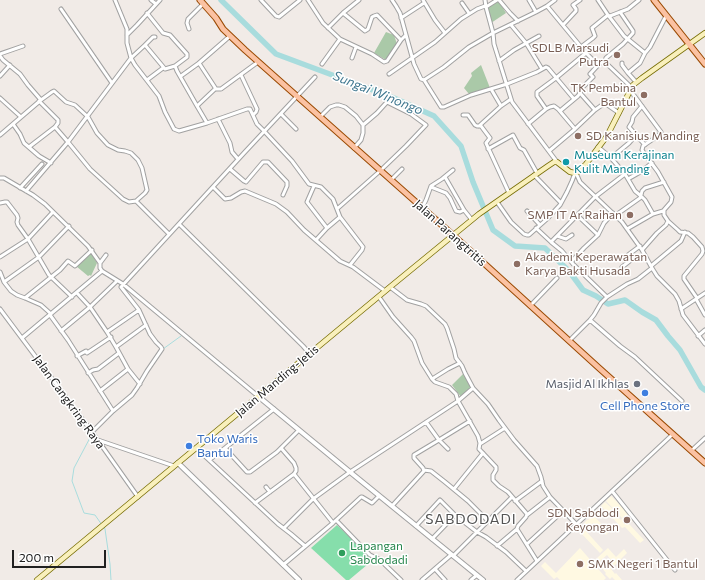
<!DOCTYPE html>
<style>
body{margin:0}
#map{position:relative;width:705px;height:580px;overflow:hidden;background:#f1ebe7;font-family:Commissioner,sans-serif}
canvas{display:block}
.scale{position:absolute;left:12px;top:550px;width:94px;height:18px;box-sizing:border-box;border:2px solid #202020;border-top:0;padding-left:5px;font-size:12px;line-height:14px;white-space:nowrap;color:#202020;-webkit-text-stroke:3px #fff;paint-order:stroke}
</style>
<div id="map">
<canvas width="705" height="580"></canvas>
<div class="scale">200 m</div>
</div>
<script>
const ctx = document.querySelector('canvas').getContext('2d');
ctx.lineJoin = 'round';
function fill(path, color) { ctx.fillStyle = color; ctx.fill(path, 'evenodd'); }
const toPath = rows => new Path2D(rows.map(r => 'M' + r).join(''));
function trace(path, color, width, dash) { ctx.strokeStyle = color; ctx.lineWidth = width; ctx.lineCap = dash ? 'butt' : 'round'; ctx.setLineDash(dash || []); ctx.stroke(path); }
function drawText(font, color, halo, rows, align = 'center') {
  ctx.font = font + ' Commissioner,sans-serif'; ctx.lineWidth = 3; ctx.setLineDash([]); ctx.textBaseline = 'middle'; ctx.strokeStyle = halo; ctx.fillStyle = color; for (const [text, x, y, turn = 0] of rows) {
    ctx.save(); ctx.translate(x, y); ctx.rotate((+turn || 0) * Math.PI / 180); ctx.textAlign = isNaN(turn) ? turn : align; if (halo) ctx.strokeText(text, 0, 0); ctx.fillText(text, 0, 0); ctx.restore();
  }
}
const education = toPath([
 [611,496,634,519,629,524,644,540,640,543,625,527,622,528,601,506,605,502,616,512,615,514,621,520,622,518,606,501],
 [593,515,609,532,606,535,593,523,585,530,603,550,600,553,578,530,585,524,584,523,587,520,588,520],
 [580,548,606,578,604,580,560,580,557,577,554,579,541,566,545,562,556,573],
 [608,548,616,557,624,549,627,553,611,569,615,574,616,573,622,580,615,580,612,577,610,579,605,574,606,573,601,567,604,564,606,565,611,560,607,555,600,561,597,558]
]);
const cemetery = toPath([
 [498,0,506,13,491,23,486,7],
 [386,32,394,35,397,44,386,60,374,53],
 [481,65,490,88,469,94,464,88,472,76,471,73],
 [91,253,97,263,91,276,90,275,88,276,76,266],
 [464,373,472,387,461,397,452,385]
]);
const pitch = toPath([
 [337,525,374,559,349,580,346,580,311,548]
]);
const stream = toPath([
 [163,349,181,336],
 [136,391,143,381],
 [107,419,130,398],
 [92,434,74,468,72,481,84,513,95,515,102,525],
 [104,527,105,529,110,564,111,580]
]);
const river = toPath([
 [221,0,276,54,394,98,434,116,461,146,473,182,493,230,515,246,545,248,569,271,583,290,596,296,608,304,625,300,642,312,656,320,668,336,680,350,701,387,705,390]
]);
const minor = toPath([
 [115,0,127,29,127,43,131,58,135,65,159,96,165,112,174,129,179,131,207,123,247,109,250,109,257,124,264,131],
 [151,0,156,4],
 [261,0,276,16,279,17,300,0],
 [308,0,323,23,340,39,372,54,384,62,387,61,401,40,406,35],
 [392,0,396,6,400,13,414,64,421,79,424,80,441,107,444,107,471,95,507,84,537,72,546,67,548,68,574,99],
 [423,0,435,20,445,33],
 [485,0,486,7,493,33,494,44,512,102,557,162],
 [499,0,510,13,518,21],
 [529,0,536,12],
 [598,0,608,15,610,16,628,9,639,0],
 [462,3,469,13],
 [547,6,555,0],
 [486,7,497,0],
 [61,9,112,83],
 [147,13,163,33,170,35,187,54,187,57,175,66,177,71,197,106,207,123],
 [343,13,365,31,368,29,372,17,374,16,377,15,401,40],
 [401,18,424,3],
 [511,25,526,43,542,69],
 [563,25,576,11,576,9,573,5,580,0],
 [328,28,343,13,359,0],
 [189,29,187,23,188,19,203,4],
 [127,35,137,25,160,0],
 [145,45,153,37,155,37],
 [581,47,593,38,595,36,592,28,608,15,624,36,645,53],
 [0,54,23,46],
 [0,56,3,60,20,74,28,85,41,100],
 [352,58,356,47],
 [499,61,514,50,539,36],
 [604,63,606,58,623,44,633,33,633,31,620,12],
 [622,63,622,65,628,73,636,82],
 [322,64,340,39],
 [628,73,640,63,645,53,650,47,666,16],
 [389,74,435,42,461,19,477,9,485,6],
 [241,75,257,109,256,112,253,115],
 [0,76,10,65],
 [181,76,199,63],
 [147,80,163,68],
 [424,80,444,67,469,47,493,33,536,12,547,6,586,53,593,60,599,63,604,63,607,64,631,87],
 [216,89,199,63,230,36],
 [491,89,501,106],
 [630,90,661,132,659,135,643,146,642,150,644,153,658,172,672,197,671,202,664,210,664,215,668,221,678,230,680,232,688,233,693,237,702,247,703,251,702,254,684,276,684,279,697,298],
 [580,93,581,89,593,77,590,74,600,63],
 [0,98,21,117],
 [39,101,58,120,58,123,55,127,68,142,90,169,123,199,129,202,136,201,169,234],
 [197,106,215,89,221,89,258,62],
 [642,106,633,117,632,122,629,127,645,145],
 [546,109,537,96,537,92,556,78,586,53],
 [560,111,578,96,580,93,595,110,602,105,606,104,619,113],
 [281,114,296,129],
 [463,115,468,115,475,125,477,126,481,126,490,138,486,143,509,193],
 [320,117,330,107,336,105,339,105,345,107,356,116,363,125,363,133,361,140,354,148],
 [218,119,230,143,232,152,238,159],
 [13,124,20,134,24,143,39,156,51,163],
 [528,124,546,109,550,107,554,106,558,109,575,129,595,110],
 [479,126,501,106,511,99],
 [264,131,292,161,309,184,321,187,333,199,340,217,363,247,362,250,350,265],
 [0,135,41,100,52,92,54,91,66,102,75,105,88,117,97,133,108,145,118,150,125,151,131,153,138,160,142,168,147,190,145,193,136,201],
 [29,147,55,127],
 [598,147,611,158,625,174,635,191,641,196,640,198,616,215],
 [488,149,513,135,520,148,524,150,537,173],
 [549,151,575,129],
 [611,158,629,143,636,135],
 [230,169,244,181,246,182,263,162,268,162,287,182,287,186,283,195],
 [576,173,580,182,622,222,642,250,652,268,657,276,675,294,679,301,683,315,705,344],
 [534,175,561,203],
 [445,177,464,210],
 [0,178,4,178,33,195,45,204,88,246,100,263],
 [628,179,642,171,652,163],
 [391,180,402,169],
 [314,186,307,202,327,228],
 [213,187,225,199,231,198,241,192,245,191,276,204,287,212,304,230,340,261,353,267,385,291],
 [431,187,446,193,450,198,456,211,460,212,464,210,472,220],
 [20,188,42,164],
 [26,191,68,142,131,58,145,45,165,69,175,66],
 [641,195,642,191,645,188,664,182],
 [642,197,645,200,653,214,663,211],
 [497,202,511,222,524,234,527,235,529,235,547,219,560,205,567,192,572,181,575,173],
 [0,203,5,202,7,202,17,215,18,218,17,222,18,225,28,239,49,275,72,297],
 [422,208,426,200,431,186,442,179,453,170],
 [337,209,380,171,406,146,426,125,411,114,387,102,377,113,363,125],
 [527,211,540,225],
 [577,215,598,235],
 [179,224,303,346,310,354],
 [536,228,551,242,562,251,573,264,607,297],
 [627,229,653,214],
 [557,236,566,239,572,235],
 [316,240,327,228,340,217],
 [551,242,595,197,625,174],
 [642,250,657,233,666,225,668,221],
 [106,255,100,263,100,268,102,271,123,284,259,397],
 [0,257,28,239,53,212],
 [572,261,584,248,598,235,604,223,613,213],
 [651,266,681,241,685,232],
 [622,267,631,260,628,255,640,246],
 [0,272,4,282,11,291,17,295,25,298,41,305,51,314],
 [4,282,39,257,69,226],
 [390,287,407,300,421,304,426,306,445,324,447,328,454,349,456,358,462,366,465,373,473,388,488,404,499,420,514,440,537,466,541,477,543,486,550,497,576,524],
 [77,293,90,307,107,332,116,347,128,369,140,384],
 [379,297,393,317,411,337,414,341,422,363,432,379,435,382,449,387,456,394,458,401,478,436,480,443,479,449,496,467,496,470,493,475,493,480,499,486,508,492,527,514,526,517,518,526,517,529,537,561],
 [25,298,60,270,68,261,75,266,92,250],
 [696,299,705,315],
 [530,306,557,278],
 [0,309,92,432,138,497],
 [681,309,705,293],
 [50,315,68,340,113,411],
 [590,320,620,346,635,357,682,401],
 [61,331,90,307,117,281],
 [107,332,139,310],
 [698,336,705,330],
 [22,338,102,271],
 [569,341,590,320,594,315,601,303,607,297,627,284,638,279,652,268],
 [116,347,146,325],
 [77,356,86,351,87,353,111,337],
 [88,373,93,370,98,369,119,353],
 [432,379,448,369,460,363],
 [100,391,128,369],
 [92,432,113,411,132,395,137,388,147,371,162,349,161,347,156,342,150,334,139,310,121,287,244,153,315,77],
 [98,440,174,466],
 [480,444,505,428],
 [196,448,278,524,291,534,305,546],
 [225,448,247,472,250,472,277,452,299,430],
 [448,449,439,440,470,421],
 [691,451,705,438],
 [209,460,225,448,274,409],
 [424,470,431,471,445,482,468,501,488,521],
 [294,474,333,523],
 [266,487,270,492],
 [454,489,483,453],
 [612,491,675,570],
 [515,501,542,481],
 [255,503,294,474,296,471,296,468,294,463,281,448],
 [392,506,424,471,423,468,414,458,414,455,439,440,426,422],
 [527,515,550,497],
 [336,520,362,547,370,555,379,559,401,580],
 [416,526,440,500,455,515,477,532,486,537,506,552,526,571],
 [284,528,313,499,350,472,458,401,473,388],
 [432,539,455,515],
 [527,544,563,511],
 [497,546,517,529],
 [453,556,512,497],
 [283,565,333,523,361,497,362,497,372,503,379,496],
 [435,569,445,580],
 [422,580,451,555],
 [471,580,477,575],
 [517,580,673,434]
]);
const tertiary = toPath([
 [259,397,350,472,483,580],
 [178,463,299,580]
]);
const secondary = toPath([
 [37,580,390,287,479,214,548,166,554,162,557,162,570,172,575,173,578,172,586,164,607,136,633,85,642,78,705,33]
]);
const primary = toPath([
 [200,0,216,18,223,29,245,50,453,235,599,368,705,463],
 [654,0,705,64]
]);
const markers = [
 [617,55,4,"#8d6e63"],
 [644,95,4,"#8d6e63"],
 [578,136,4,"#8d6e63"],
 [566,162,4,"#0f9aa8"],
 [630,215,4,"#8d6e63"],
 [517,264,4,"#8d6e63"],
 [637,384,4,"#6b7280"],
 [645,393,4,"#3f7fe0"],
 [189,446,4,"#3f7fe0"],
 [627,520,4,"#8d6e63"],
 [342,553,4,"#2e9e5b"],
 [580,564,4,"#8d6e63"]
];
const educationNames = [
 ["SDLB Marsudi",609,48],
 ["Putra",609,62],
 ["TK Pembina",636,88],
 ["Bantul",636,102],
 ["SD Kanisius Manding",586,136,"left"],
 ["SMP IT Ar Raihan",622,215],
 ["Akademi Keperawatan",525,257,"left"],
 ["Karya Bakti Husada",525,271,"left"],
 ["SDN Sabdodi",619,513],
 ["Keyongan",619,527],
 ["SMK Negeri 1 Bantul",588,564,"left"]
];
const cultureNames = [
 ["Museum Kerajinan",574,155],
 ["Kulit Manding",574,169]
];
const streetNames = [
 ["Jalan Parangtritis",450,233,42],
 ["Jalan Manding-Jetis",277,381,-40],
 ["Jalan Cangkring Raya",69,402,54]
];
const worshipNames = [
 ["Masjid Al Ikhlas",629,384]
];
const shopNames = [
 ["Cell Phone Store",645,406],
 ["Toko Waris",197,439,"left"],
 ["Bantul",197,453,"left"]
];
const leisureNames = [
 ["Lapangan",350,546],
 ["Sabdodadi",350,560]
];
const waterNames = [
 ["Sungai Winongo",378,93,22]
];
const quarterNames = [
 ["SABDODADI",471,519]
];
fill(education, '#fff9e2');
fill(cemetery, '#aac9a8');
fill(pitch, '#86deab');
trace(stream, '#a8dcdd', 1);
trace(river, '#a8dcdd', 5.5);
trace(minor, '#a1a1a1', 5);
trace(tertiary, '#a1a1a1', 6);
trace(secondary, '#786e06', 6);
trace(primary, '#9a4902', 7);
trace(minor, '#fff', 3);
trace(tertiary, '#fff', 4);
trace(secondary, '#f9f0bc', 4.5);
trace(primary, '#fbc2a2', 5);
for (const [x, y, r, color] of markers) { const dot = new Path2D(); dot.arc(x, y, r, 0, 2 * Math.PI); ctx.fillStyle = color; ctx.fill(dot); trace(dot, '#fff', 1.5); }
drawText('12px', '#785e54', '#fff', educationNames, 'right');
drawText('12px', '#0d838f', '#fff', cultureNames, 'left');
drawText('12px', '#202020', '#fff', streetNames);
drawText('12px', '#5b616d', '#fff', worshipNames, 'right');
drawText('12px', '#366cbe', '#fff', shopNames);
drawText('12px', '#27864d', '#fff', leisureNames, 'left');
drawText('italic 13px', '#417890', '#fff', waterNames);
ctx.letterSpacing = '1px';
drawText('14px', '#535353', '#fff', quarterNames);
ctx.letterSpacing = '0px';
</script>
